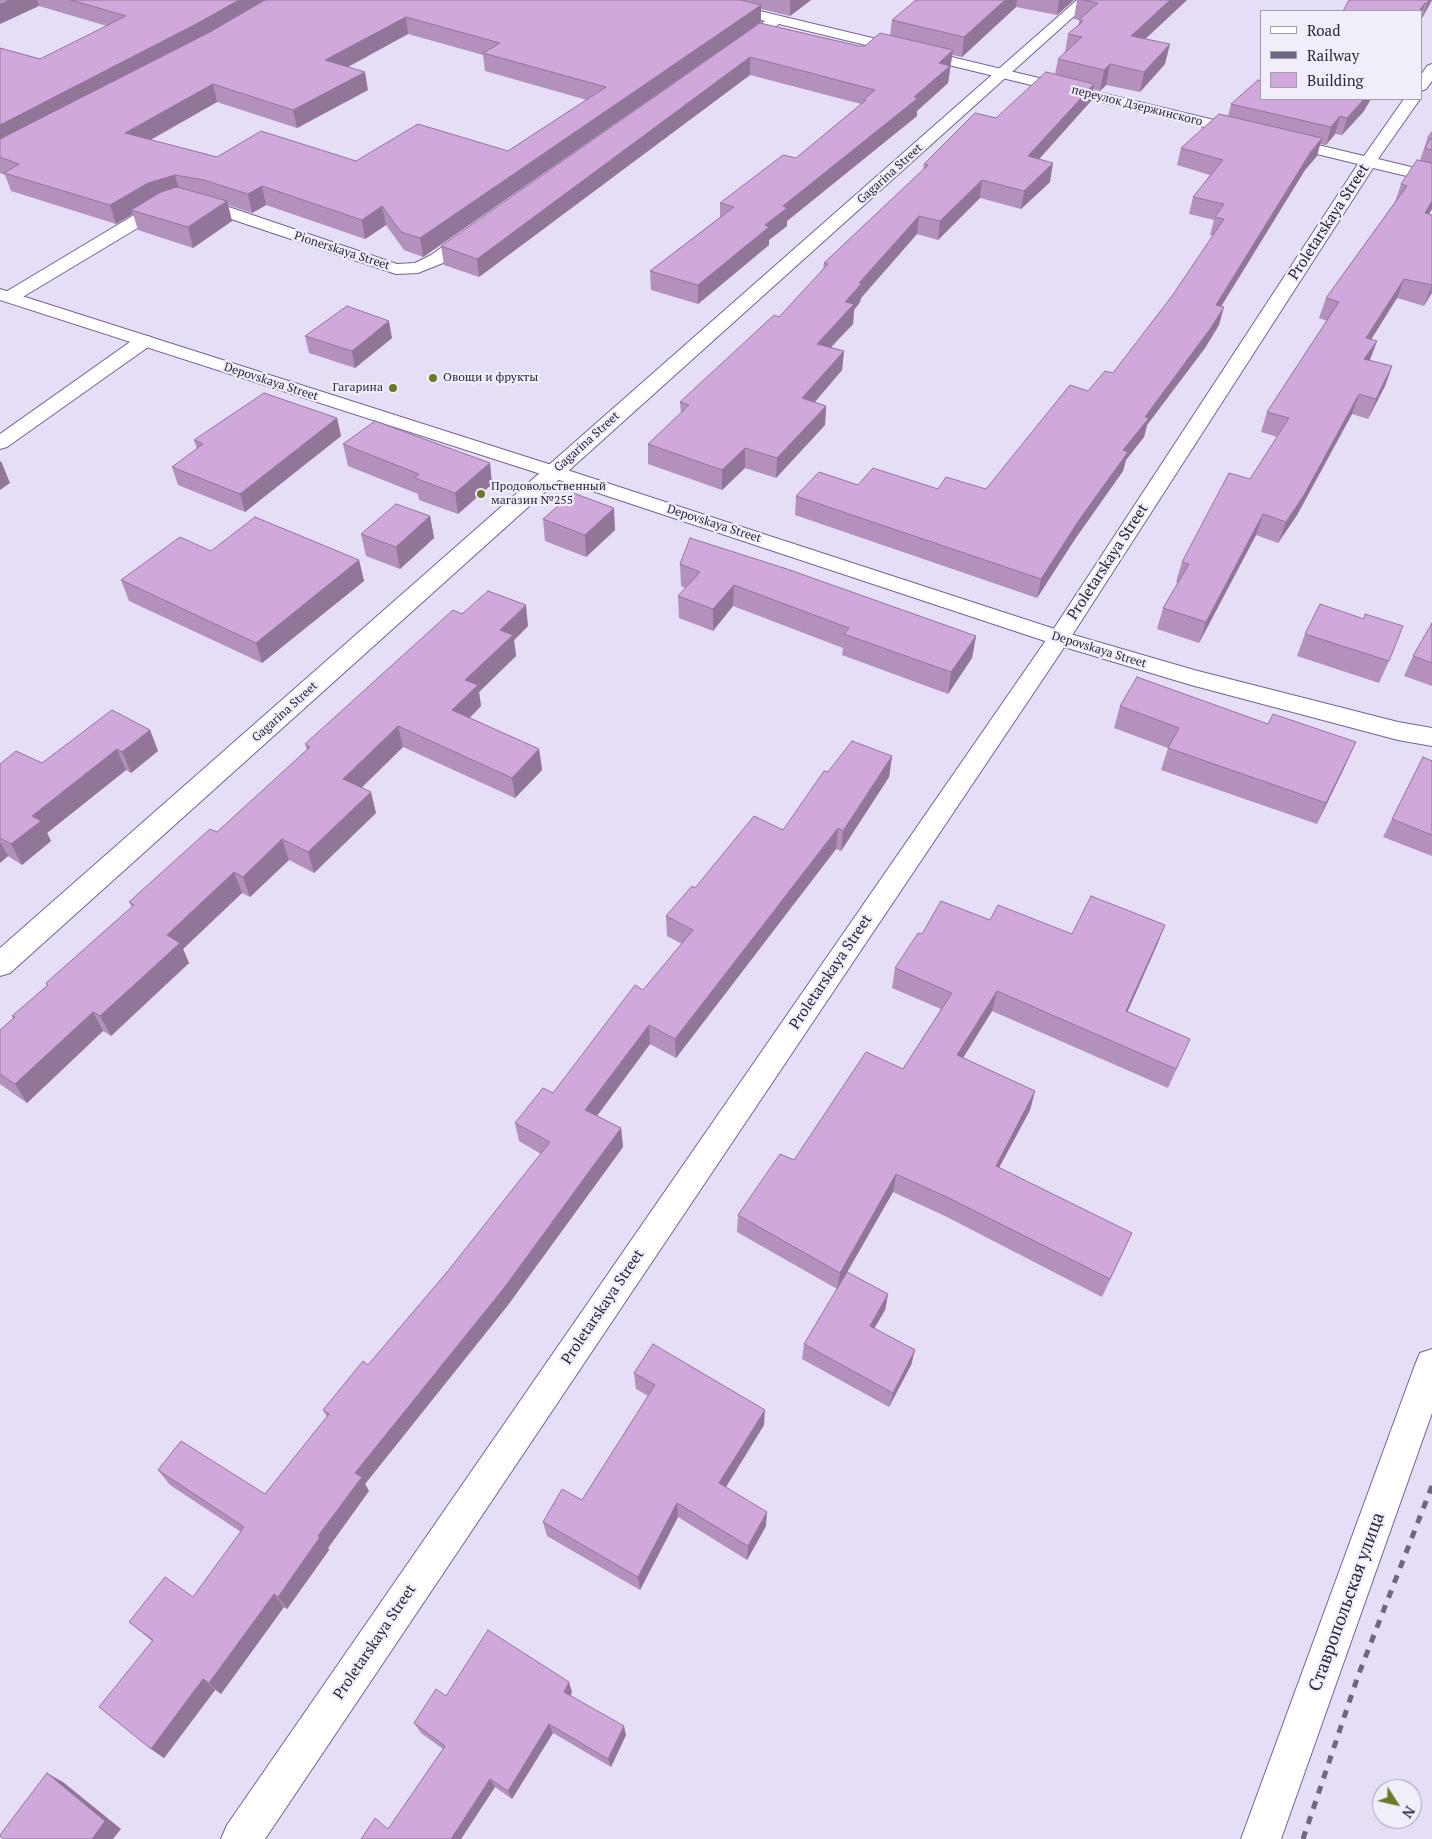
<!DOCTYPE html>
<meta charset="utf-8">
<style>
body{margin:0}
#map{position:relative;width:1432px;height:1839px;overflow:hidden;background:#e6def7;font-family:"PT Serif",serif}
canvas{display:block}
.legend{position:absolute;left:1260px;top:10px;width:162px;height:90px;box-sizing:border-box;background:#f1eefa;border:1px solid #a29dae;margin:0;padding:6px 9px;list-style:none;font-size:15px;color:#2c243b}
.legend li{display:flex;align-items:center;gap:10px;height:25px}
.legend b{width:25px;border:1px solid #a29dae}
.north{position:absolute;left:1372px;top:1779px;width:50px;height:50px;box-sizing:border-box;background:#f1eefa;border:1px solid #a29dae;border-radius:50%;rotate:125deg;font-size:14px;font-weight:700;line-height:20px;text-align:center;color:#2c243b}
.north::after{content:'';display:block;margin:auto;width:18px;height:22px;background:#697926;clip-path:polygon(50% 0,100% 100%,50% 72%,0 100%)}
</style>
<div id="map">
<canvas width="1432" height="1839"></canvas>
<ul class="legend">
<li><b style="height:6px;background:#fff"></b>Road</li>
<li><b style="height:6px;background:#6f677f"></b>Railway</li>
<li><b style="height:14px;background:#d1a8db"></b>Building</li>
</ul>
<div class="north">N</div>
</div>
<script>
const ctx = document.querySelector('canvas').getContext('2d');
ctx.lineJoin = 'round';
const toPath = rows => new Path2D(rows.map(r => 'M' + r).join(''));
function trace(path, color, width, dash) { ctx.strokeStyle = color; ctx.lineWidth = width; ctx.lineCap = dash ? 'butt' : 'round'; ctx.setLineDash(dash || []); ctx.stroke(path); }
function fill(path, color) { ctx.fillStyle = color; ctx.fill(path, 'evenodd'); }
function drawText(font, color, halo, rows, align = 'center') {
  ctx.font = font + ' "PT Serif",serif'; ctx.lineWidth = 4.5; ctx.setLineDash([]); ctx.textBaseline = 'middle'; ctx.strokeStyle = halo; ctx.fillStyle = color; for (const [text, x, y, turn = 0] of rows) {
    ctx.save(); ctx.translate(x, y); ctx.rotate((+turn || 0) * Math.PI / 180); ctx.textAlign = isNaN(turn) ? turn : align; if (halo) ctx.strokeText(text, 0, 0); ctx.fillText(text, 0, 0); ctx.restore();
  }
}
const minor = toPath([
 [689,0,714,0,1364,156,1404,99,1420,99,1378,159,1432,172,1432,182,1373,168,1067,643,265,1839,221,1839,227,1825,1051,633,1358,164,779,24,743,50,738,51,731,47,733,44,765,21,691,3,689,0],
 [1432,64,1432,81,1426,89,1421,91,1421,75,1427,66,1432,64],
 [181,195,208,200,397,264,415,263,431,255,466,230,472,229,478,230,481,234,443,263,418,273,396,274,198,208,182,205,166,211,16,301,4,301,1,297,4,293,154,203,181,195],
 [144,335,151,337,154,341,151,345,7,447,0,449,0,434,137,337,144,335],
 [1432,1349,1432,1413,1281,1839,1241,1839,1415,1365,1420,1353,1432,1349]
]);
const tertiary = toPath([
 [1077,0,1092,0,10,973,0,976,0,948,1077,0]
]);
const secondary = toPath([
 [0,289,561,468,1067,633,1194,670,1398,722,1432,728,1432,746,1398,740,1191,685,1051,643,547,476,0,300,0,289]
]);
const rail = toPath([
 [1303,1839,1358,1676,1432,1486]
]);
const wall = toPath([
 [0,0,811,0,790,16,761,9,761,22,423,257,404,250,386,225,365,239,266,205,252,213,228,205,232,221,193,248,138,230,133,214,116,224,11,191,5,175,0,173,0,48,40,59,107,26,39,6],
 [408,34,483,55,485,71,587,100,508,151,356,161,217,157,151,140,217,102,297,128,368,90,348,67],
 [916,0,1074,0,1057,15,1016,7,962,57,952,55,948,83,917,111,917,116,787,221,787,226,769,240,769,245,698,304,651,290,650,271,720,217,720,203,796,158,861,104,750,75,479,277,444,265,441,246,760,23,859,46,865,46,890,35,892,20],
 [1077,0,1187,0,1145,39,1165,64,1140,92,1106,85,1100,91,1093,89,1091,101,1038,159,1050,182,1021,209,980,198,938,240,917,234,861,298,860,302,854,310,853,324,831,347,844,351,842,370,815,402,826,406,825,425,776,478,745,468,722,490,648,464,648,444,681,413,680,402,779,317,823,270,824,263,923,170,924,164,996,118,1055,74,1058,59,1065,52,1068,34,1078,25,1080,20,1074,19],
 [1432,0,1421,20,1421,11,1343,11],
 [1231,104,1364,111,1342,135,1335,134,1326,145,1320,144,1317,156,1305,170,1221,306,1219,325,1205,348,1147,425,1144,437,1126,460,1123,471,1075,539,1037,598,795,515,796,496,858,485,938,489,986,489,1088,391,1113,373,1172,296,1213,236,1210,235,1214,220,1189,214,1193,197,1210,175,1177,165,1181,148,1228,116],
 [1432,132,1432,209,1429,214,1432,215,1432,294,1431,294,1424,306,1397,298,1371,340,1377,341,1370,360,1392,366,1385,386,1368,419,1352,414,1297,515,1278,543,1256,535,1199,643,1157,629,1163,608,1178,583,1176,582,1182,562,1250,479,1277,437,1261,432,1267,412,1327,321,1319,318,1326,298,1395,202,1401,184,1420,160,1428,137],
 [305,336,392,338,355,368,309,353],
 [337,418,341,436,245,512,178,485,172,467,197,449,194,440],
 [343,444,490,463,492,484,458,514,419,500,418,494,348,466],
 [430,516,434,538,400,569,366,556,361,534],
 [543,519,615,530,586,557,545,541],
 [211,551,359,560,364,581,262,663,129,601,121,580],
 [680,564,976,636,972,658,948,694,842,655,843,648,733,606,713,631,679,618,678,596,685,588,681,586],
 [462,614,528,626,514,640,516,656,479,692,481,706,470,718,539,749,542,770,515,798,403,747,361,788,376,813,314,873,289,860,250,897,242,893,183,949,189,963,111,1036,103,1031,27,1103,0,1084,0,1030,13,1018,12,1016,47,986,46,983,132,907,129,902,217,832,307,750,305,744],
 [1364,619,1389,661,1379,683,1297,656,1305,634],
 [1432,623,1432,686,1404,676,1413,656],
 [1120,706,1346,764,1317,824,1161,770,1168,748,1114,728],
 [150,730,158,751,131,773,126,770,47,833,51,841,22,865,8,856,0,863,0,764,42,763],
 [892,756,889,777,841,851,836,849,676,1058,650,1044,597,1116,621,1128,623,1147,508,1305,365,1484,369,1491,328,1548,329,1550,287,1609,284,1607,221,1694,215,1690,164,1758,151,1749,152,1641,129,1622,193,1597,241,1532,170,1485,158,1470,265,1494,327,1417,323,1410,368,1365,448,1271,541,1154,519,1141,515,1123,553,1093,643,990,682,944,667,936,666,916,695,888,783,830,828,772],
 [1423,757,1432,761,1432,856,1383,837],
 [990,920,1072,934,1165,925,1157,945,1127,1012,1190,1039,1168,1088,992,1011,963,1058,1035,1091,1030,1110,999,1168,1132,1233,1102,1297,945,1216,893,1192,847,1272,888,1294,885,1310,874,1328,915,1350,911,1365,889,1407,802,1359,804,1344,837,1289,737,1232,738,1215,794,1160,903,1069,941,1009,892,988,895,968,922,934],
 [634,1373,764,1425,726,1487,766,1526,747,1560,678,1517,640,1590,547,1536,543,1522,582,1500,648,1396,636,1389],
 [572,1692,571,1696,626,1735,611,1767,553,1733,512,1799,495,1787,461,1839,361,1839,388,1829,443,1749,421,1733,414,1723,446,1696]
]);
const shadedWall = toPath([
 [9,0,37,0,39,6,0,24,0,4],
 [239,0,272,0,0,147,0,125],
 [790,0,811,0,790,16],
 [1005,0,1017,0,1016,7,962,57,964,37],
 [1059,0,1074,0,1057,15],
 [1170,0,1187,0,1127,56,1131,36],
 [1429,0,1432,0,1421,20,1427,4],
 [1425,3,1421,15,1421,11,1419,11],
 [761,5,761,22,423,257,420,238],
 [406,17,408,34,329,77,325,60],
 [1170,44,1165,64,1140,92,1144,72],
 [953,50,948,83,917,111,917,116,787,221,787,226,769,240,769,245,698,304,698,285,783,206,914,97,939,63],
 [750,57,750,75,479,277,477,259],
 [1110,64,1106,85,1100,91,1104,70],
 [365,72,368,90,297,128,293,110],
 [213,84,217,102,130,151,125,133],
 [1094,84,1091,101,1025,175,1028,156],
 [1364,99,1371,99,1364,111,1342,135,1347,118],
 [1340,116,1335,134,1326,145,1331,127],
 [1322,138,1317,156,1305,170,1211,323,1216,305,1310,153],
 [1053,163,1050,182,1021,209,1024,191],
 [175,175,180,193,131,210,133,214,116,224,110,205,148,183],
 [982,180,980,198,938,240,940,221],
 [262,186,266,205,252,213,248,194],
 [227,201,232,221,193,248,188,227],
 [1432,201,1432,209,1418,232,1425,213],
 [382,206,386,225,365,239,362,220],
 [919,216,917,234,861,298,860,302,854,310,853,324,816,363,817,344,845,302,859,283],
 [1404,279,1397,298,1359,358,1366,338],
 [1432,285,1431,294,1424,306],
 [1224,307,1219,325,1205,348,1147,425,1144,437,1126,460,1123,471,1075,539,1037,598,1041,579,1123,450,1145,417],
 [389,321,392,338,355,368,352,351],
 [1377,341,1369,362,1364,359],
 [844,351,842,370,801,418,802,398],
 [1392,366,1385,386,1368,419,1376,399],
 [1359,394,1352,414,1297,515,1278,543,1286,522],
 [826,406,825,425,776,478,777,458],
 [337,418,341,436,245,512,240,494],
 [745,448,745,468,722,490,722,470],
 [1,461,10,483,0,490,0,462],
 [490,463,492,484,458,514,455,493],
 [614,508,615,530,586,557,585,535],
 [1263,514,1256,535,1199,643,1206,622],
 [430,516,434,538,400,569,396,547],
 [359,560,364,581,262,663,256,643],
 [734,585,733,606,713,631,713,609],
 [526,605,528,626,514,640,516,656,479,692,481,706,456,731,452,710,465,680,500,630],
 [976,636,972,658,948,694,951,672],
 [398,726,403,747,349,800,343,779],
 [150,730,158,751,131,773,122,752],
 [1356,742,1346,764,1317,824,1326,803],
 [117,749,126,770,47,833,51,841,22,865,11,844,32,816],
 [539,749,542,770,515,798,512,778],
 [892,756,889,777,841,851,843,831],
 [371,792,376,813,314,873,308,852],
 [838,828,836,849,676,1058,675,1039],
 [282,839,289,860,250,897,243,877],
 [0,842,8,856,0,863],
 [234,872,242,893,183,949,189,963,111,1036,100,1016,167,935],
 [1165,925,1157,945,1119,1031,1126,1011],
 [997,991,992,1011,953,1074,957,1055],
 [93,1012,103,1031,27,1103,15,1084],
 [649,1025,650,1044,588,1128,585,1110],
 [1035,1091,1030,1110,990,1184,996,1166],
 [621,1128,623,1147,508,1305,365,1484,369,1491,328,1548,329,1550,287,1609,278,1597,318,1536,355,1473],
 [896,1174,893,1192,837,1290,840,1273],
 [888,1294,885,1310,867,1341,870,1326],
 [915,1350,911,1365,889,1407,893,1393],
 [765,1410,764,1425,719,1498,719,1483],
 [677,1503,678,1517,640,1590,638,1577],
 [767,1512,766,1526,747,1560,748,1546],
 [274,1594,284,1607,221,1694,209,1683],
 [203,1679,215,1690,164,1758,151,1749],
 [569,1682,572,1692,567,1701,564,1692],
 [549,1724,553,1733,512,1799,508,1791],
 [624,1726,626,1735,611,1767,608,1759],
 [47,1773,63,1782,121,1829,113,1839,92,1839],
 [490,1779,495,1787,461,1839,451,1839]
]);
const building = toPath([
 [0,0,9,0,0,4,0,0],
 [71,0,239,0,198,23,0,125,0,48,40,59,126,16,71,0],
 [265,0,741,0,761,5,420,238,401,232,382,206,362,220,262,186,248,194,204,180,175,175,148,183,110,205,4,173,19,164,0,157,0,139,210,32,265,0],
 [406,17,500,43,483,53,606,87,508,151,418,124,356,161,261,131,217,157,125,133,213,84,293,110,365,72,325,60,406,17],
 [916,0,1005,0,964,37,892,20,916,0],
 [1082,0,1170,0,1131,36,1170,44,1144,72,1110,64,1104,70,1058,59,1082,37,1068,34,1083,21,1079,20,1098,3,1082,0],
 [1349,0,1429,0,1427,4,1425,3,1419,11,1343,11,1349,0],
 [760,23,859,46,865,46,880,33,953,50,939,63,950,66,914,97,918,98,783,206,787,208,765,225,769,227,698,285,650,271,734,207,720,203,783,155,796,158,866,100,863,100,875,90,750,57,477,259,441,246,760,23],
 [1046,72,1094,84,1028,156,1053,163,1024,191,982,180,940,221,919,216,859,283,862,283,845,302,854,304,817,344,844,351,802,398,826,406,777,458,745,448,722,470,648,444,689,405,680,402,774,315,779,317,828,264,824,263,928,165,924,164,975,113,996,118,1046,72],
 [1258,80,1261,81,1261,99,1364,99,1347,118,1340,116,1331,127,1231,104,1258,80],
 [1219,114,1322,138,1310,153,1216,305,1224,307,1210,329,1145,417,1149,418,1123,450,1128,452,1079,520,1041,579,796,496,819,472,858,485,873,468,938,489,946,477,986,489,1070,385,1088,391,1105,371,1113,373,1172,296,1224,219,1215,217,1224,204,1193,197,1223,160,1181,148,1219,114],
 [1432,132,1432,150,1425,148,1431,138,1428,137,1432,132],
 [1417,160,1432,163,1432,201,1425,213,1432,215,1432,285,1404,279,1366,338,1377,341,1364,359,1392,366,1376,399,1359,394,1304,495,1286,522,1263,514,1206,622,1163,608,1189,564,1182,562,1229,473,1250,479,1289,418,1267,412,1339,302,1326,298,1407,186,1401,184,1417,160],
 [177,187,227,201,188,227,131,210,161,192,177,187],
 [347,306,389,321,352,351,305,336,347,306],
 [264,393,337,418,240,494,172,467,203,444,194,440,264,393],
 [375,421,490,463,455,493,415,478,419,474,343,444,375,421],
 [573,493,614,508,585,535,543,519,573,493],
 [396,504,430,516,396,547,361,534,396,504],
 [255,517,359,560,256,643,121,580,180,537,211,551,255,517],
 [690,538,787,569,976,636,951,672,844,634,849,628,734,585,713,609,678,596,700,572,680,564,690,538],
 [488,591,526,605,500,630,513,635,465,680,478,685,452,710,539,749,512,778,398,726,343,779,371,792,308,852,282,839,243,877,234,872,167,935,180,943,100,1016,93,1012,15,1084,0,1074,0,1030,15,1017,12,1016,48,985,46,983,134,905,129,902,210,829,217,832,310,747,305,744,453,610,462,614,488,591],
 [1320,604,1364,619,1365,614,1403,626,1389,661,1305,634,1320,604],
 [1432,623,1432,663,1413,656,1432,623],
 [1137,677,1268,724,1273,714,1356,742,1326,803,1168,748,1179,728,1120,706,1137,677],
 [112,710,150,730,122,752,117,749,32,816,41,821,11,844,0,838,0,764,16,751,42,763,112,710],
 [852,741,892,756,843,831,838,828,675,1039,649,1025,585,1110,621,1128,504,1288,355,1473,362,1477,318,1536,320,1537,278,1597,274,1594,209,1683,203,1679,151,1749,99,1707,153,1640,129,1622,165,1577,193,1597,244,1527,158,1470,181,1441,265,1494,329,1414,323,1410,363,1361,368,1365,448,1271,550,1142,515,1123,543,1088,553,1093,635,985,643,990,693,930,666,916,692,886,695,888,754,816,783,830,824,771,828,772,852,741],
 [1423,757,1432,761,1432,835,1392,819,1423,757],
 [1091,896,1165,925,1126,1011,1190,1039,1176,1069,997,991,957,1055,1035,1091,996,1166,1132,1233,1110,1279,949,1198,896,1174,840,1273,738,1215,780,1154,794,1160,866,1052,903,1069,952,993,895,968,918,933,922,934,941,901,990,920,998,905,1072,934,1091,896],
 [847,1272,888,1294,870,1326,915,1350,893,1393,804,1344,847,1272],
 [653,1344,765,1410,719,1483,767,1512,748,1546,677,1503,638,1577,543,1522,562,1489,582,1500,655,1385,634,1373,653,1344],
 [488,1630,569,1682,564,1692,624,1726,608,1759,549,1724,508,1791,490,1779,451,1839,361,1839,375,1818,388,1829,445,1746,414,1723,436,1689,446,1696,488,1630],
 [47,1773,105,1821,92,1839,3,1839,0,1836,0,1835,47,1773]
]);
const markers = [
 [433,378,5,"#697926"],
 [393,388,5,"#697926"],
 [481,494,5,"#697926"]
];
const farStreetnames = [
 ["переулок Дзержинского",1137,106,14],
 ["Gagarina Street",890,174,-42],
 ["Pionerskaya Street",342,251,18],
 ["Depovskaya Street",271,382,18],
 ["Gagarina Street",587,442,-42],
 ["Depovskaya Street",714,524,18],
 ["Depovskaya Street",1099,650,17],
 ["Gagarina Street",285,712,-42]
];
const farPoinames = [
 ["Овощи и фрукты",443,378],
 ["Гагарина",383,388,"right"],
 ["Продовольственный",491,487],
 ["магазин №255",491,501]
];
const streetNames = [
 ["Proletarskaya Street",1329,222,-57],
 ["Proletarskaya Street",1108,562,-57],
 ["Proletarskaya Street",831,972,-56],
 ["Proletarskaya Street",603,1307,-56],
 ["Proletarskaya Street",375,1642,-56]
];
const nearStreetnames = [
 ["Ставропольская улица",1347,1602,-70]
];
trace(minor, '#746297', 2);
trace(tertiary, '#746297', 2);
trace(secondary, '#746297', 2);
fill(minor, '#fff');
fill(tertiary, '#fff');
fill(secondary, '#fff');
trace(rail, '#6f677f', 5, [8, 8]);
fill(wall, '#b490bc');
fill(shadedWall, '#927699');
fill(building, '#d1a8db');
trace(building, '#927699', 1);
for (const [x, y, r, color] of markers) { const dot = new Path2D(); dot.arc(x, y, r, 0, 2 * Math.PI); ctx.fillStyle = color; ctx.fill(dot); trace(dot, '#f1eefa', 2); }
drawText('12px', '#2c243b', '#f1eefa', farStreetnames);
drawText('12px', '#2c243b', '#f1eefa', farPoinames, 'left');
drawText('15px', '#2c243b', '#f1eefa', streetNames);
drawText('18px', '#2c243b', '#f1eefa', nearStreetnames);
</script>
